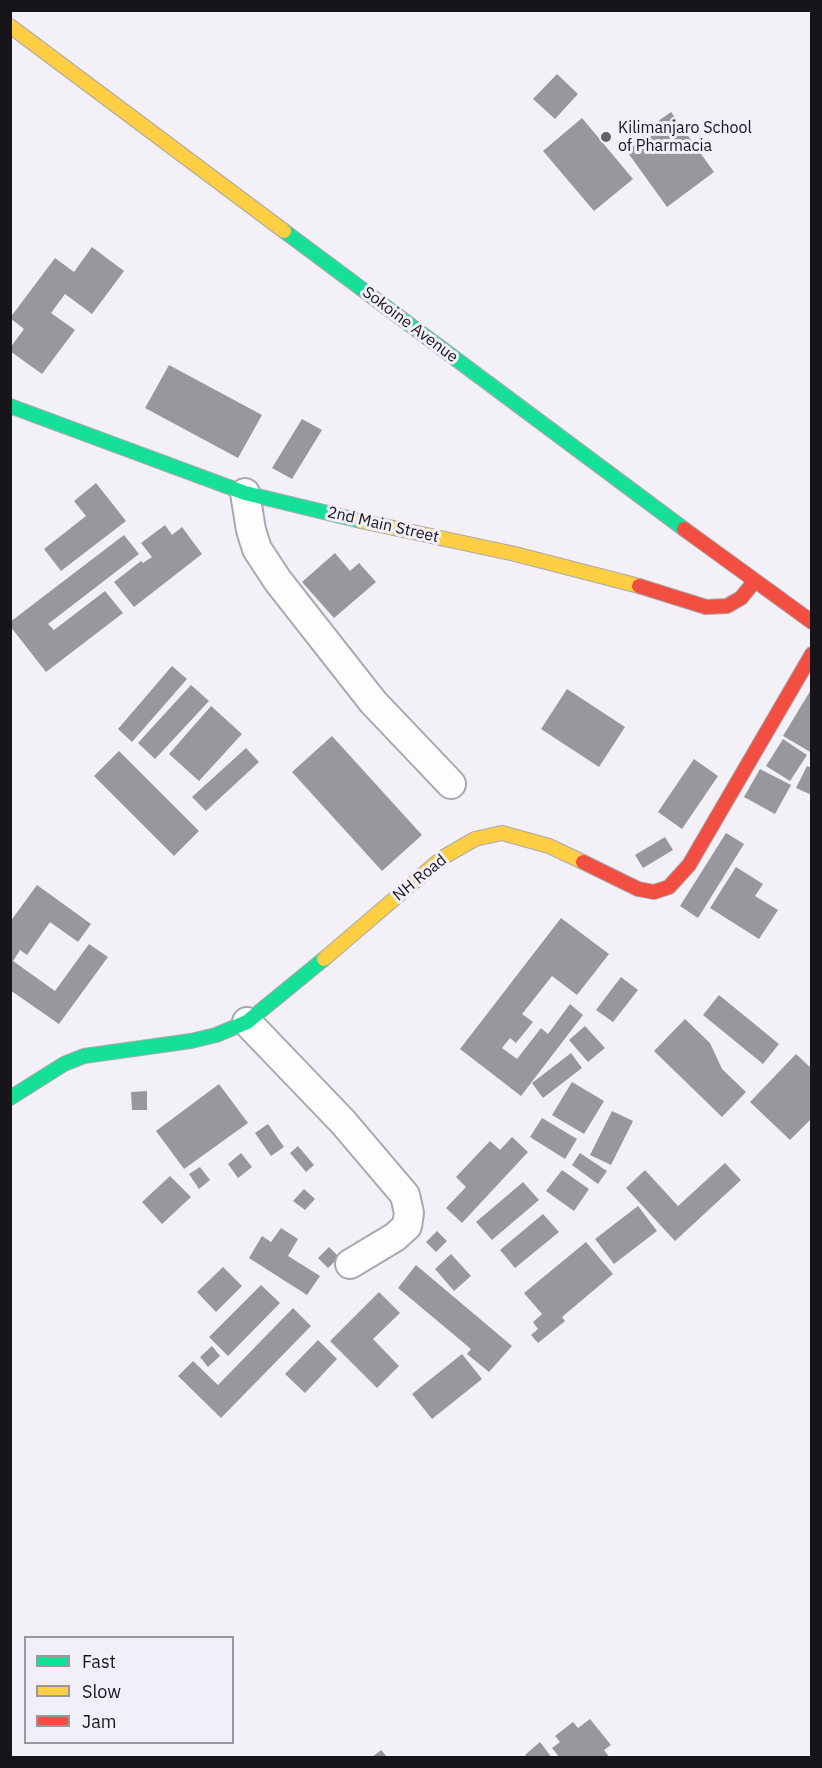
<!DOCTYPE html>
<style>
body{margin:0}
#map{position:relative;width:822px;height:1768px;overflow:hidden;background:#f3f1f7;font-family:"IBM Plex Sans",sans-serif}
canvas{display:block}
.frame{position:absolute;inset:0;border:12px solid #171519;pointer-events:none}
.legend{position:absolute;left:24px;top:1636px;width:210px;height:108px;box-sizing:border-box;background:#f2eff9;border:2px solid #9a989f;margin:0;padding:8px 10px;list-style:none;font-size:18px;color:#171519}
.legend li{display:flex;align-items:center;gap:12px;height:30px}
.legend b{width:30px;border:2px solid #9a989f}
</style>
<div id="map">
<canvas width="822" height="1768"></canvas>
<div class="frame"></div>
<ul class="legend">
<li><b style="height:8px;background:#16e098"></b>Fast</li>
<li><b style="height:8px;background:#ffcf43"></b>Slow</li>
<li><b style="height:8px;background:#f24e42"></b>Jam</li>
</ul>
</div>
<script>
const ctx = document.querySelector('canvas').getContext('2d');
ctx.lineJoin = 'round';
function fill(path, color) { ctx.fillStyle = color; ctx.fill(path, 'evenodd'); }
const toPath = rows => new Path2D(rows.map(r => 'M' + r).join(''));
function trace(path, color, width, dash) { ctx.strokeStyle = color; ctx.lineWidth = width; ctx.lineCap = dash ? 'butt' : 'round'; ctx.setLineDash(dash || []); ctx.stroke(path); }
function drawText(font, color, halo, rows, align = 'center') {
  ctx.font = font + ' "IBM Plex Sans",sans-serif'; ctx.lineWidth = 6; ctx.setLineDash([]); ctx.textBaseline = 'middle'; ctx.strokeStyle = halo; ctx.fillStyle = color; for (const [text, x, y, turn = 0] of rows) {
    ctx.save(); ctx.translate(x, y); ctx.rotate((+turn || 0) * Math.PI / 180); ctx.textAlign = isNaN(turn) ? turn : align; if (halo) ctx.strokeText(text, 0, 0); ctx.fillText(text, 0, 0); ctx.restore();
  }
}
const building = toPath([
 [557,74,578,94,555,119,533,99],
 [671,112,714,172,667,207,623,146],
 [582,118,633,179,594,211,543,151],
 [92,247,124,271,92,314,65,294,51,313,75,330,42,374,10,351,10,348,24,329,10,318,55,258,74,272],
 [169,365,262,415,238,458,145,408],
 [302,419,322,430,292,479,272,468],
 [96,483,126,521,61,571,44,549,86,516,74,501],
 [165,525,172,535,182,527,202,554,134,607,114,582,141,561,143,563,152,557,141,543],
 [124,535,139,554,48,624,54,630,105,591,123,613,46,672,10,626,10,622],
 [335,553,350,571,359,563,376,582,334,618,302,582],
 [172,666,187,679,132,742,118,729],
 [191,685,209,701,155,759,138,743],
 [812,688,812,753,783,736],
 [567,689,625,727,599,767,541,729],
 [211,706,242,734,199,781,169,754],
 [332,736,422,835,382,871,292,772],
 [783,739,807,755,790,781,766,766],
 [246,748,259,762,206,811,192,797],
 [119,751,199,831,174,856,94,776],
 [694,759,718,776,682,829,658,812],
 [807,766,812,768,812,795,796,788],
 [760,769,791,785,775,814,744,797],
 [726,833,744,844,698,918,680,906],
 [665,837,673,850,643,868,635,855],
 [736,867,763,884,755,896,778,910,759,939,710,908],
 [37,885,91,924,78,942,50,922,27,955,20,950,13,961,55,991,89,944,108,957,59,1024,10,990,10,922],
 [561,918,609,954,577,995,552,976,522,1014,533,1022,516,1043,510,1038,502,1048,517,1059,541,1028,548,1034,570,1004,583,1015,521,1096,460,1049],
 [621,977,638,990,613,1022,596,1010],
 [719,995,779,1044,763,1064,703,1015],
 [685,1019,710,1043,722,1069,746,1092,722,1117,654,1051],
 [585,1026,605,1048,588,1062,569,1040],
 [571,1053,582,1068,543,1098,532,1083],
 [796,1054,812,1069,812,1118,790,1140,750,1102],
 [572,1082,604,1101,584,1134,552,1115],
 [219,1084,248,1123,184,1169,156,1131],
 [147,1091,147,1110,132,1110,131,1092],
 [612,1111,633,1121,611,1165,590,1155],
 [542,1118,577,1139,565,1159,530,1137],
 [268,1124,284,1147,271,1156,255,1133],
 [512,1137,528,1152,462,1223,446,1208,466,1187,456,1177,490,1141,500,1150],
 [298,1146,314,1165,306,1172,290,1153],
 [241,1153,252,1167,238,1178,228,1164],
 [580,1153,607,1171,598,1184,572,1165],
 [725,1163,741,1180,675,1241,626,1188,645,1170,678,1206],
 [200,1167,210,1180,199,1189,189,1174],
 [562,1170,589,1189,574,1211,546,1191],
 [170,1176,191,1197,162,1224,142,1202],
 [523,1182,539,1200,492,1240,476,1222],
 [304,1189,315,1199,305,1210,293,1201],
 [638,1206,657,1231,614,1264,595,1239],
 [543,1214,559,1232,515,1268,500,1250],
 [281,1228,298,1239,288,1256,320,1276,307,1295,249,1258,262,1236,271,1242],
 [437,1231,447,1241,436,1252,426,1242],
 [586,1242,613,1274,562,1317,565,1321,538,1343,531,1335,538,1329,533,1322,542,1314,524,1293],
 [329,1247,339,1257,328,1268,318,1258],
 [451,1254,471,1276,454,1291,435,1269],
 [416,1265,512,1346,489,1372,467,1354,471,1349,398,1288],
 [223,1267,242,1286,216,1312,197,1292],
 [261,1285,280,1303,228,1356,209,1337],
 [379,1292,400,1313,373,1339,399,1366,377,1388,330,1341],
 [293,1308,311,1326,221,1418,178,1376,193,1361,218,1385],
 [318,1340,337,1359,305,1393,285,1374],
 [212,1346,220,1356,208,1367,200,1357],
 [462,1354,482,1379,432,1419,412,1394],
 [590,1719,611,1745,604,1750,610,1758,560,1758,552,1748,560,1742,555,1736,573,1722,578,1728],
 [540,1742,552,1758,527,1758,525,1755],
 [381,1750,388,1758,371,1758]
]);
const street = toPath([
 [245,493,251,530,257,549,278,581,373,702,451,784],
 [247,1022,343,1122,405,1195,409,1213,407,1226,395,1237,350,1264]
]);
const fast = toPath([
 [284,231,684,529],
 [10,406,245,493,361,521],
 [10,1098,64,1064,84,1056,191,1041,216,1035,247,1022,324,959]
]);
const slow = toPath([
 [10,26,284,231],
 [361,521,515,554,639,586],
 [324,959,442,858,475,839,502,833,549,846,583,862]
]);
const jam = toPath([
 [684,529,812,622],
 [639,586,706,607,727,606,741,598,754,582],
 [583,862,638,889,654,892,669,887,689,865,812,654]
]);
const markers = [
 [606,137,6,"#646267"]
];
const poiNames = [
 ["Kilimanjaro School",618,128],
 ["of Pharmacia",618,146]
];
const streetNames = [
 ["Sokoine Avenue",410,325,37],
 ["2nd Main Street",383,525,13],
 ["NH Road",420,878,-39]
];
fill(building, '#98979b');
trace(street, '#aaa8ad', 32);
trace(fast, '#aaa8ad', 16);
trace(slow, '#aaa8ad', 16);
trace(jam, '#aaa8ad', 16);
trace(street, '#fdfdfe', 28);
trace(fast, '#16e098', 14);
trace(slow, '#ffcf43', 14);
trace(jam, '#f24e42', 14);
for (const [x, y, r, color] of markers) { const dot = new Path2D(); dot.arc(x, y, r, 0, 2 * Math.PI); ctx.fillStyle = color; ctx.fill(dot); trace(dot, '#f2eff9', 2); }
drawText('16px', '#171519', '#f2eff9', poiNames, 'left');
drawText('16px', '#171519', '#f2eff9', streetNames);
</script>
